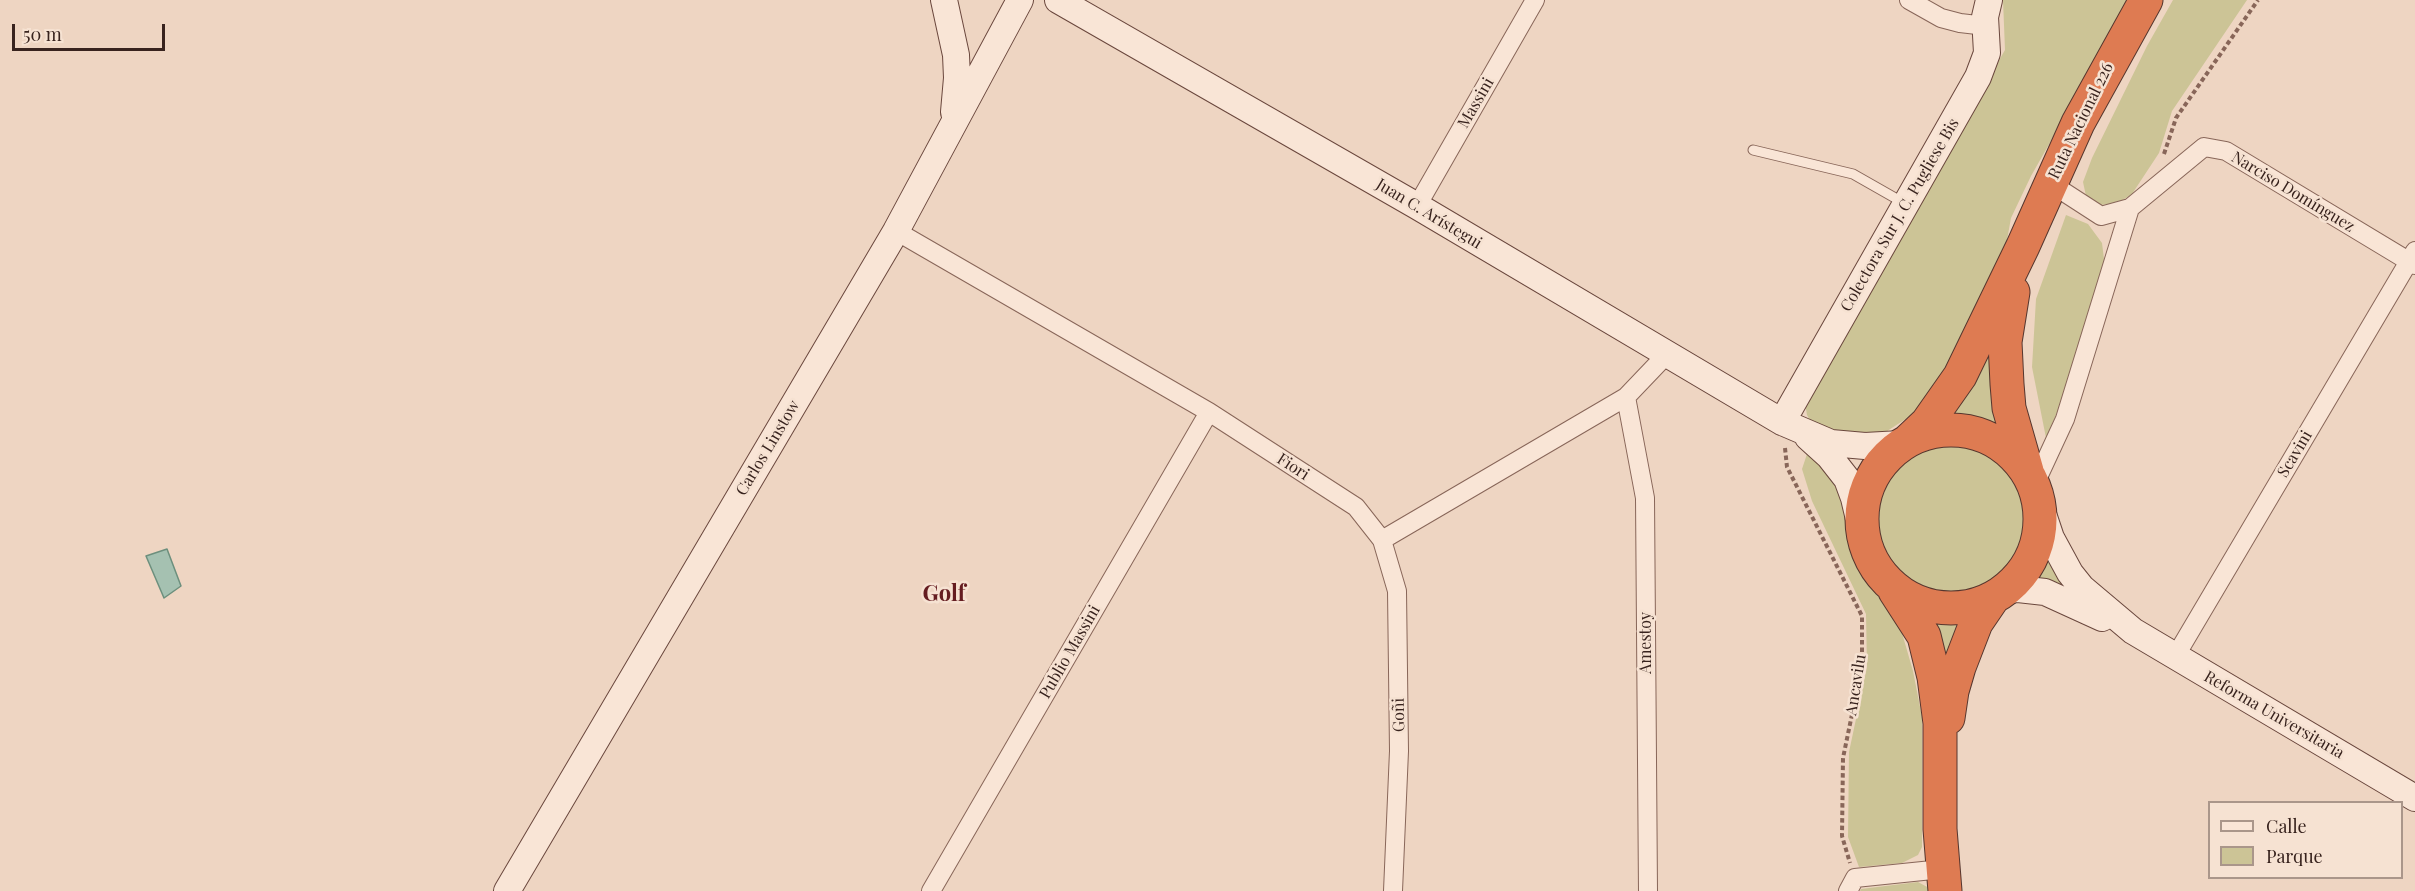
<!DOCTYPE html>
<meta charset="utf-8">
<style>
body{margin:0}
#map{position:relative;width:2415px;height:891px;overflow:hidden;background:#eed5c2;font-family:"Playfair Display",serif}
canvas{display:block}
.legend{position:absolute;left:2208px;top:801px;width:195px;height:78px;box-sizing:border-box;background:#f6e2d2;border:2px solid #aa968a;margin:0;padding:8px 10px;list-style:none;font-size:18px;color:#38231e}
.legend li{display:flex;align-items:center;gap:12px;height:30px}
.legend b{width:30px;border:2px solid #aa968a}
.scale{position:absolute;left:12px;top:24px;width:153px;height:27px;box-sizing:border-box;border:3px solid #38231e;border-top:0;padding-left:8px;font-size:18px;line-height:21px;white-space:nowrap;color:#38231e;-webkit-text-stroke:4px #f6e2d2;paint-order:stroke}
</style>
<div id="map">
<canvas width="2415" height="891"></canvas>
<ul class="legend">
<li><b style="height:8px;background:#f9e5d6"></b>Calle</li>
<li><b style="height:16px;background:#ccc496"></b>Parque</li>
</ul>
<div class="scale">50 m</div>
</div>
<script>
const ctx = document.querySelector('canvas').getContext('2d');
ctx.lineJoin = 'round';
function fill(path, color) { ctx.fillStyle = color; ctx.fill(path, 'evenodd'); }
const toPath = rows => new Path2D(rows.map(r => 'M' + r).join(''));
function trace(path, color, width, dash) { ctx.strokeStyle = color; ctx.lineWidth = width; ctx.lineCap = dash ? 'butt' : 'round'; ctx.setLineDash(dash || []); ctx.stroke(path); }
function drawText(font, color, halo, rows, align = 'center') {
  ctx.font = font + ' "Playfair Display",serif'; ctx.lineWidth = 5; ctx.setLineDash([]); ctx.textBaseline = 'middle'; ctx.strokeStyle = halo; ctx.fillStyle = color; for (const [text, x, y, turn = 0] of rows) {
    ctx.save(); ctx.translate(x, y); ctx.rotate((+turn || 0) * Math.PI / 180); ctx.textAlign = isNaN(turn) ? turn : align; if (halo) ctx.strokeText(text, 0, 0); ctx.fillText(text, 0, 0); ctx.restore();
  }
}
const green = toPath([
 [2003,0,2131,0,2031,176,2011,218,2003,262,1948,378,1915,413,1881,435,1852,437,1822,429,1811,422,1807,415,1805,403,1811,386,2005,50],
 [2173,0,2247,0,2172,111,2159,153,2132,194,2118,203,2100,205,2086,196,2083,182,2092,158,2147,46],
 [2066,215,2088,224,2102,243,2105,267,2069,384,2046,438,2032,367,2036,299],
 [1992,326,2001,424,1997,427,1976,420,1948,417],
 '1874 519a77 77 0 1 1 154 0a77 77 0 1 1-154 0Z',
 [1807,454,1823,464,1841,483,1849,530,1858,559,1902,633,1913,671,1922,717,1922,847,1918,855,1902,863,1859,867,1848,837,1849,752,1867,667,1866,614,1812,501,1802,469],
 [2049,551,2089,604,2037,584],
 [1920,618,1936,621,1966,623,1948,677],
 [1918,882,1929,888,1930,891,1860,891,1861,889]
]);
const water = toPath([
 [167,549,181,586,164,598,146,556,167,549]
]);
const path = toPath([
 [2164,154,2176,118,2258,0],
 [1785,448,1787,467,1862,616,1862,666,1843,758,1842,836,1850,863]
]);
const lane = toPath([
 [1753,150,1853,174,1904,203]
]);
const street = toPath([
 [1909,0,1941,18,1960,23,1986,26],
 [2050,183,2101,216,2130,208,2204,147,2226,151,2415,265],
 [1417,206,1535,0],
 [896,231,1209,412,1356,507,1382,540,1397,591,1399,751,1393,891],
 [1626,397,1645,498,1648,891],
 [2033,488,2065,419,2130,208],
 [1382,540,1626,397,1668,353],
 [2175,657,2415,251],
 [931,891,1209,412],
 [1848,891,1855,878,1942,869]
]);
const secondary = toPath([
 [944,0,956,55,957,78,954,112],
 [1058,0,1417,206,1782,422,1831,443,1865,446,1901,444],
 [1782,422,1978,77,1987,53,1985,17,1989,0],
 [1808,437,1829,456,1847,479,1854,498,1863,536],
 [2038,499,2051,538,2070,573,2082,588,2133,631,2415,798],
 [2004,591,2018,589,2045,592,2102,618],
 [507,891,896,231,1020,0]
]);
const highway = toPath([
 [2013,292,2005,342,2007,384,2009,408,2027,471],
 '1862 519a89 89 0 1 1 178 0a89 89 0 1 1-178 0Z',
 [1909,440,1927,423,1960,376,2023,246,2078,123,2146,0],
 [1895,591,1924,636,1934,677,1940,723,1940,829,1945,891],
 [1948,718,1952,691,1959,667,1976,623,1993,598]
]);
const streetNames = [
 ["Massini",1476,103,-60],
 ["Ruta Nacional 226",2081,121,-64],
 ["Narciso Domínguez",2293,192,31],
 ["Juan C. Arístegui",1429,214,31],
 ["Colectora Sur J. C. Pugliese Bis",1900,215,-60],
 ["Carlos Linstow",768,448,-59],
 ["Scavini",2295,454,-59],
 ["Fiori",1293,467,33],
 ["Amestoy",1646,643,-90],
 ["Publio Massini",1070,652,-60],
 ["Ancavilu",1856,685,-81],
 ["Goñi",1399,715,-91],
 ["Reforma Universitaria",2274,715,30]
];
const districtNames = [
 ["Golf",944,594]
];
fill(green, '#ccc496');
fill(water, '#a5c1b1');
trace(water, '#6c8f7d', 1.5);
trace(lane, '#886659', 11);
trace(street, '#886659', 20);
trace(secondary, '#6a473d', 28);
trace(highway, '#56362e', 35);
trace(path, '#886659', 4, [4.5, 3]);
trace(lane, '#f9e5d6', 9);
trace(street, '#f9e5d6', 18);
trace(secondary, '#f9e5d6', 26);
trace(highway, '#de7b52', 33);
drawText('16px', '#38231e', '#f6e2d2', streetNames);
drawText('bold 22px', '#651d21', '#f6e2d2', districtNames);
</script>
